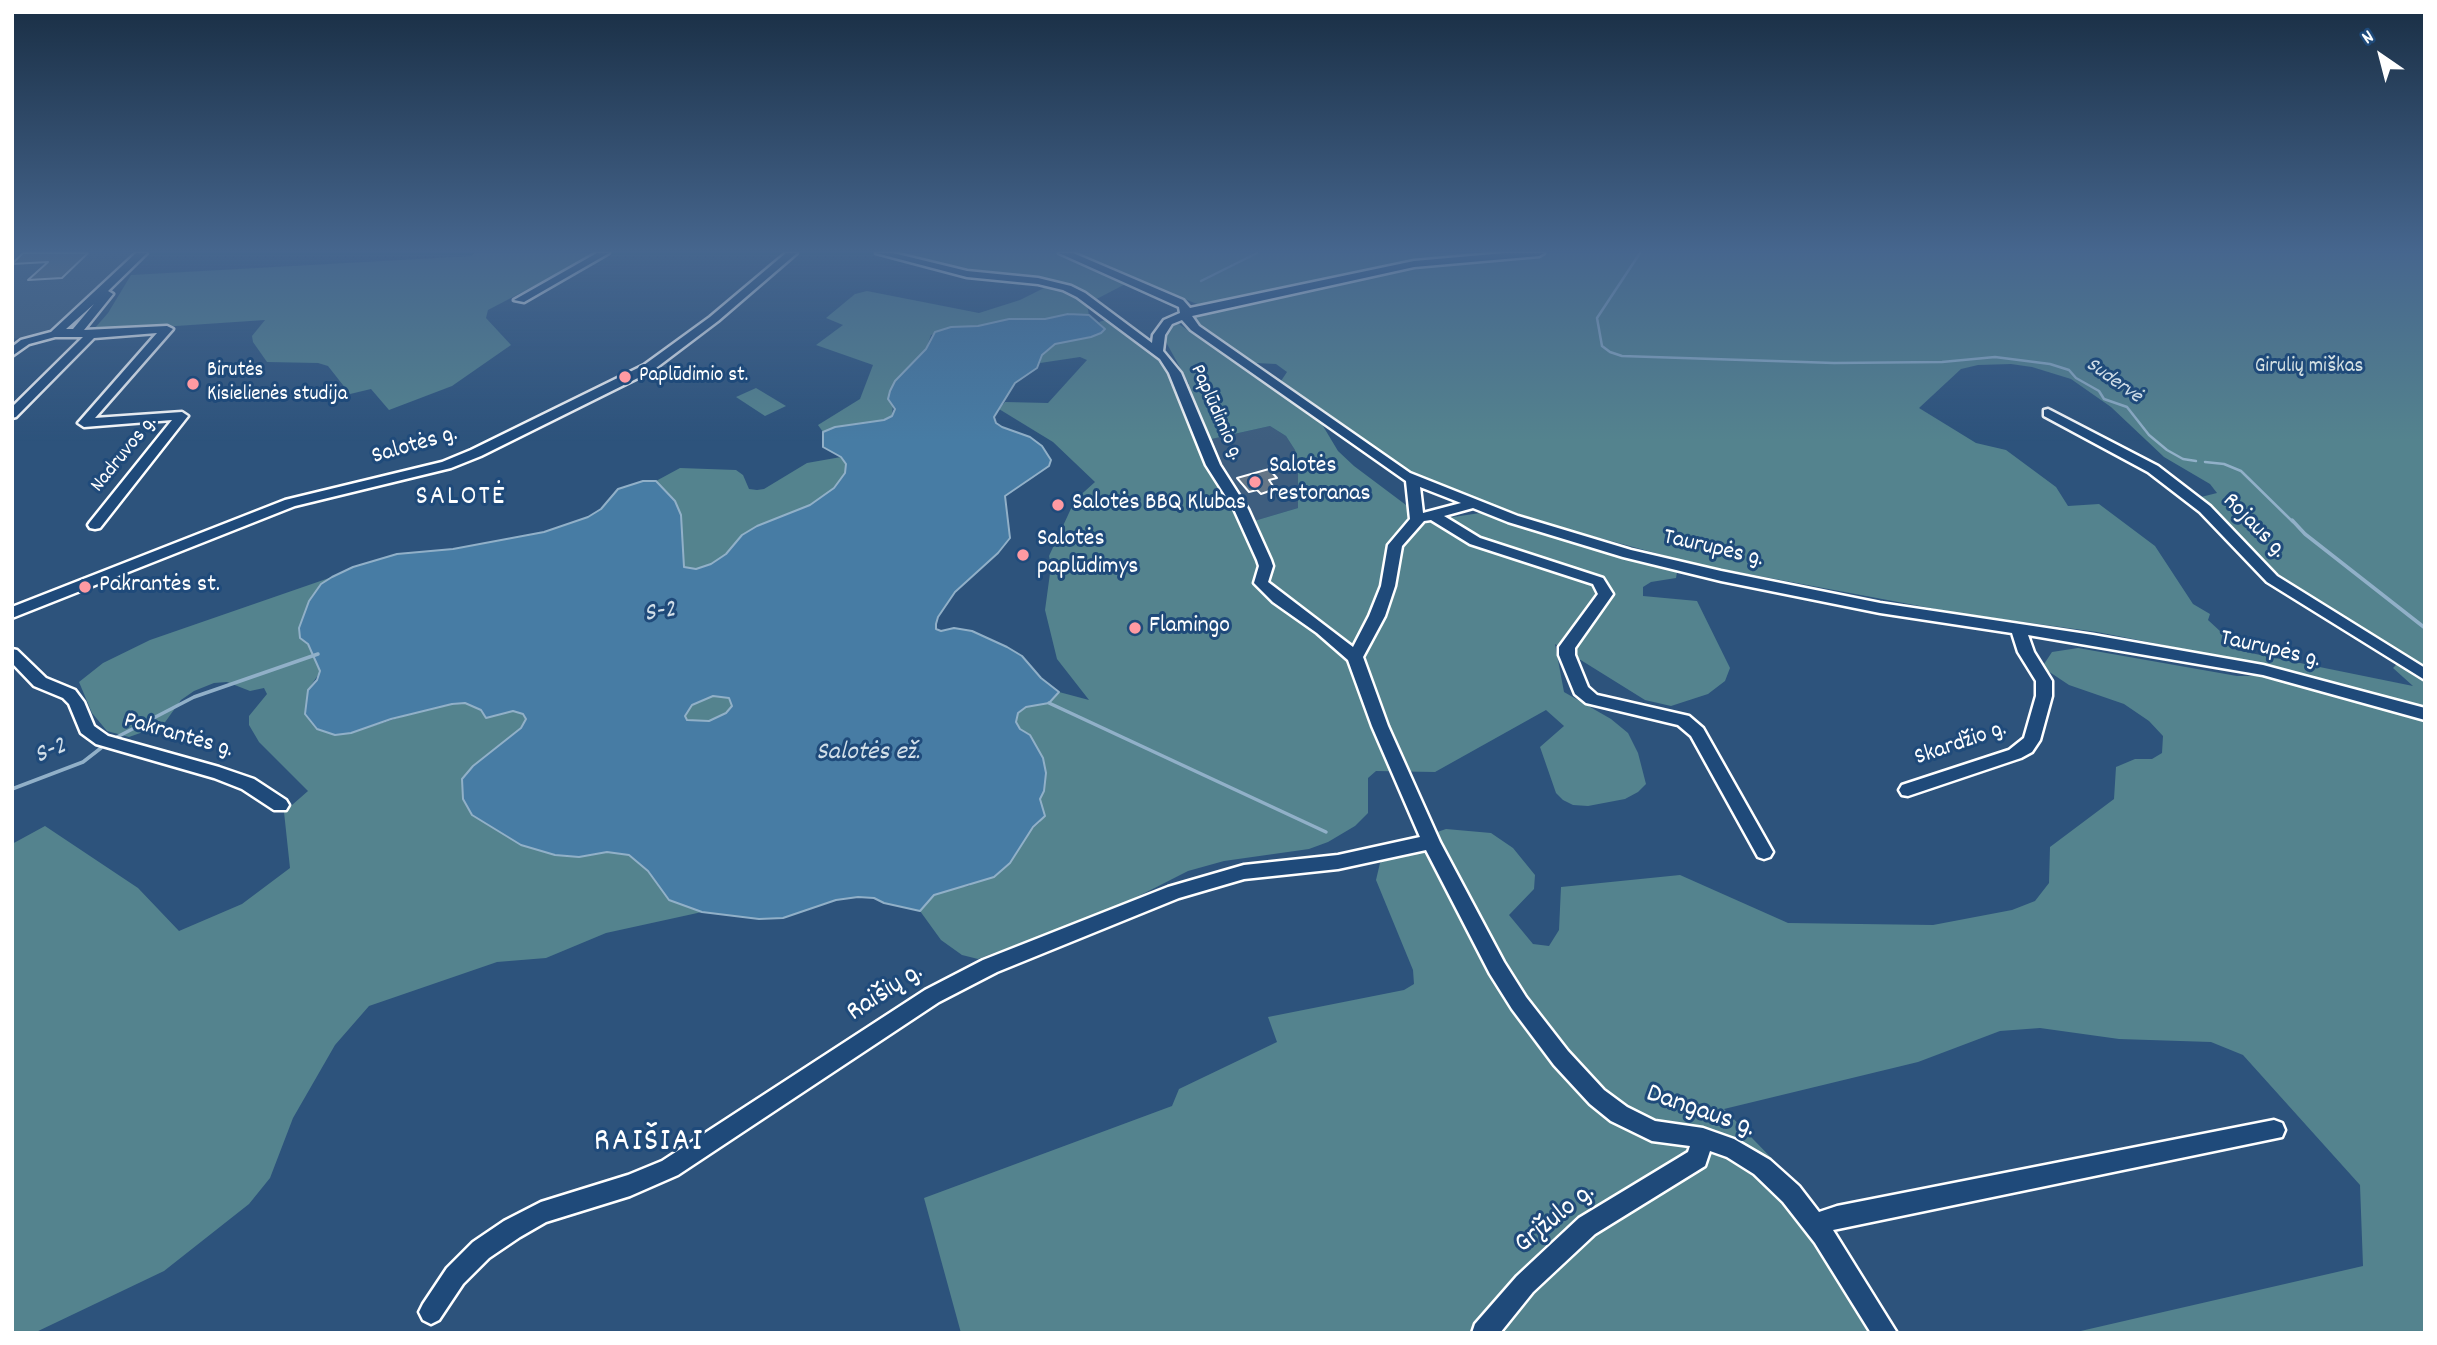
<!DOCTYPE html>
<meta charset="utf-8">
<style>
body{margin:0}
#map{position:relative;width:2437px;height:1345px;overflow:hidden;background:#2d537c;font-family:Dekko,sans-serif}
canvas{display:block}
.frame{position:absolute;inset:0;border:14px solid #fff;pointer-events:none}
.north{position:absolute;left:2346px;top:21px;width:70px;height:70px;-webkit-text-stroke:5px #1f4a7a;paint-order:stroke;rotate:325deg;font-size:19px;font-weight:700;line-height:28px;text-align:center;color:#fff}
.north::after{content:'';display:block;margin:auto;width:24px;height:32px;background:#fff;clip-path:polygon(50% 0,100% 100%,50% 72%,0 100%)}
</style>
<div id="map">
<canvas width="2437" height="1345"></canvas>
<div class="frame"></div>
<div class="north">N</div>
</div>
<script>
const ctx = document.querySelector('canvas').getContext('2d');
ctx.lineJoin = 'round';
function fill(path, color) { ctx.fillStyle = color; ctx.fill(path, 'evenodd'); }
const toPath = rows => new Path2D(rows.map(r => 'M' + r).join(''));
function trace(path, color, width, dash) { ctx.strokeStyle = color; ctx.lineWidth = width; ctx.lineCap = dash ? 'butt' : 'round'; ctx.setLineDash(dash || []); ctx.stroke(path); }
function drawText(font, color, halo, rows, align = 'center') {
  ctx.font = font + ' Dekko,sans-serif'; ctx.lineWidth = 6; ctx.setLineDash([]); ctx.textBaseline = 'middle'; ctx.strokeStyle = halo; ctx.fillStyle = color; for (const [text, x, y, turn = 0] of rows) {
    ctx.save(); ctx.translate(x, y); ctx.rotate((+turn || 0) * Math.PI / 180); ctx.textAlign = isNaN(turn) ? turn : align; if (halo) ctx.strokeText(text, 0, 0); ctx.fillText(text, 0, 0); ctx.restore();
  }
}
const built = toPath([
 [12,253,133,253,45,334,12,339],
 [1270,426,1286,436,1295,450,1298,467,1298,508,1254,521,1219,469,1207,440]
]);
const green = toPath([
 [474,253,597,253,488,310,486,318,511,345,452,386,389,410,371,389,350,394,328,366,318,363,267,362,253,342,252,336,265,320,102,331,94,329,108,313,131,275,471,256],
 [896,253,2425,253,2425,670,2277,580,2201,497,2217,493,2210,484,2164,457,2111,407,2071,379,2032,367,2011,364,1978,365,1961,369,1919,408,1976,443,2006,450,2056,487,2068,506,2099,504,2155,546,2193,604,2210,614,2208,620,2233,643,2236,650,2413,686,2393,668,2397,664,2425,678,2425,709,2255,663,2097,632,1957,613,1700,565,1555,526,1490,504,1411,472,1281,381,1287,372,1276,364,1256,363,1198,326,1194,316,1197,304,1135,279,1087,304,1089,315,1068,314,1045,319,1009,319,978,326,951,327,931,335,926,349,895,381,892,416,884,420,835,427,823,432,818,425,860,399,873,365,816,345,843,325,826,318,855,294,867,291,979,313,1020,300,1052,284,1047,279,964,269],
 [1108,319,1157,356,1167,369,1171,385,1189,384,1166,342,1165,333,1176,322,1320,421,1338,451,1354,466,1422,517,1440,519,1480,513,1563,540,1677,572,1676,578,1651,582,1643,587,1643,596,1697,601,1730,668,1725,681,1708,694,1671,706,1645,700,1555,644,1564,692,1611,719,1628,733,1638,753,1646,784,1638,792,1625,799,1588,806,1573,805,1563,800,1556,793,1540,747,1564,726,1546,710,1435,772,1376,771,1368,778,1368,813,1355,826,1328,842,1309,849,1224,861,1188,871,1127,902,1032,939,978,959,962,955,941,940,920,911,934,895,950,888,969,886,1040,822,1040,799,1044,791,1030,735,1020,730,1016,722,1018,713,1026,707,1049,703,1059,692,1089,700,1057,659,1045,610,1051,566,1049,556,1075,500,1095,482,1053,442,999,409,1005,402,1048,403,1087,360,1080,357,1040,363,1042,355,1055,344,1091,337,1105,329,1099,322],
 [1270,426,1286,436,1295,450,1298,467,1298,508,1254,521,1219,469,1207,440],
 [756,388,786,406,765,416,736,397],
 [841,457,846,464,845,473,834,488,810,505,757,526,742,535,726,554,711,564,696,569,684,567,681,515,656,481,680,468,736,470,743,475,749,489,757,490,764,489,807,463],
 [332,577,321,584,309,601,300,638,308,644,320,672,308,690,305,713,317,729,366,728,433,707,465,703,481,710,486,718,513,711,523,714,526,719,521,728,503,743,472,815,521,845,555,855,579,857,607,852,629,855,648,871,669,900,702,912,606,933,546,958,497,962,369,1006,335,1045,293,1118,270,1178,249,1204,164,1271,34,1333,12,1333,12,844,45,826,138,888,179,931,242,904,290,868,284,812,308,791,259,742,249,725,249,716,267,694,264,688,250,691,227,682,214,683,194,691,181,700,163,725,129,737,107,731,92,713,79,682,103,663,150,640],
 [2078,648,2237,676,2262,676,2425,722,2425,1333,2072,1333,2363,1266,2360,1185,2243,1055,2211,1042,2119,1039,2040,1028,2000,1031,1918,1062,1724,1109,1810,1198,1802,1208,1885,1333,961,1333,924,1198,1172,1106,1179,1089,1277,1042,1268,1017,1404,990,1414,984,1413,970,1376,880,1380,863,1399,845,1446,829,1491,833,1513,848,1535,875,1534,889,1509,915,1533,944,1549,946,1559,930,1561,887,1680,875,1788,923,1933,925,2012,910,2035,901,2049,883,2050,847,2114,799,2116,767,2135,759,2152,759,2162,753,2163,736,2149,721,2124,704,2069,685,2042,667,2052,652],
 [713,696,729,698,732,706,727,713,709,721,687,720,685,716,692,705]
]);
const water = toPath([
 [1068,314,1089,315,1105,329,1101,333,1091,337,1055,344,1042,355,1037,368,1015,383,994,417,996,423,1002,427,1030,437,1042,446,1051,460,1049,466,1005,496,1010,538,998,553,955,592,938,617,936,624,936,629,941,631,954,628,972,631,1007,647,1022,656,1041,678,1059,692,1049,703,1026,707,1018,713,1016,722,1020,729,1030,735,1043,758,1046,773,1044,791,1040,799,1045,816,1033,827,1010,863,994,877,934,895,920,911,884,903,874,898,858,897,836,900,783,918,759,919,702,912,669,900,648,871,629,855,607,852,579,857,555,855,521,845,472,815,463,799,462,779,473,766,521,728,526,719,523,714,513,711,486,718,481,710,465,703,452,704,391,719,351,733,335,735,317,729,305,714,308,690,317,680,320,671,308,644,300,638,299,628,309,601,321,584,332,577,353,567,397,554,453,549,544,532,588,517,601,509,618,489,643,481,656,481,675,501,681,515,684,567,696,569,711,564,726,554,742,535,757,526,810,505,834,488,845,473,846,464,841,457,823,447,823,432,835,427,884,420,892,416,895,409,888,399,890,391,895,381,926,349,935,332,951,327,978,326,1009,319,1045,319,1068,314],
 [713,696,729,698,732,706,726,713,709,721,687,720,685,716,692,705,713,696]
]);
const streamFar1 = toPath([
 [1640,253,1597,318,1602,346,1610,352,1622,356,1834,363,1942,362,1995,357,2050,364,2069,370,2076,378,2099,391,2104,399,2127,407,2149,435,2167,450,2183,459,2196,461],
 [1201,281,1257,253],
 [2205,462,2224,464,2241,471,2293,522]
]);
const stream = toPath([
 [2292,520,2305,534,2425,628],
 [1049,703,1326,832],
 [117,737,194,697,318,654],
 [12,789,83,762,101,748]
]);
const building = toPath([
 [23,253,88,253,62,278,28,280,48,262,12,264,23,253],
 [1269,469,1277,478,1269,480,1275,489,1261,494,1257,490,1249,492,1237,478,1269,469]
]);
const minor = toPath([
 [136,253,147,253,108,291,113,294,84,330,167,326,173,329,95,418,182,412,188,416,100,528,95,529,90,528,88,525,90,522,172,420,84,427,78,423,157,333,94,338,16,417,12,418,12,407,83,337,55,337,29,344,12,356,12,347,21,340,51,332,136,253],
 [94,304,73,329,66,329,94,304],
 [597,253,609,253,524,302,514,300,597,253],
 [786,253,797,253,718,321,652,371,481,456,451,468,295,506,12,618,12,607,285,500,442,462,471,450,644,365,710,317,786,253],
 [876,253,893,253,967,271,1038,278,1071,286,1085,293,1152,343,1153,335,1164,320,1180,313,1179,307,1059,253,1073,253,1183,300,1190,308,1414,261,1505,253,1544,253,1539,256,1414,267,1192,316,1199,326,1410,473,1518,516,1631,550,1721,571,1880,603,2093,635,2263,665,2425,708,2425,720,2263,675,2028,635,2034,652,2052,681,2052,696,2040,740,2032,752,2021,758,1908,796,1902,795,1899,790,1902,785,2009,750,2024,738,2036,696,2036,681,2018,652,2012,633,1880,613,1721,581,1623,557,1508,522,1473,508,1444,516,1480,538,1603,578,1613,594,1575,648,1575,655,1588,687,1597,695,1689,716,1703,728,1773,852,1770,857,1764,859,1758,857,1691,736,1678,725,1586,703,1575,694,1559,655,1559,647,1598,594,1593,584,1470,544,1431,520,1424,521,1402,546,1395,586,1385,616,1363,657,1388,726,1440,842,1504,962,1526,997,1568,1051,1604,1090,1627,1107,1655,1121,1703,1128,1734,1139,1770,1160,1799,1186,1819,1212,1837,1206,2274,1120,2282,1123,2285,1130,2282,1137,1833,1230,1897,1333,1871,1333,1815,1243,1783,1202,1754,1174,1727,1157,1710,1151,1705,1166,1595,1234,1533,1292,1500,1333,1472,1333,1475,1324,1517,1276,1579,1218,1688,1152,1690,1146,1652,1141,1611,1121,1590,1104,1554,1065,1512,1009,1490,974,1426,850,1338,869,1244,879,1179,898,997,972,939,1002,678,1175,630,1196,546,1222,520,1237,489,1258,463,1284,439,1320,431,1324,423,1320,419,1312,423,1304,447,1268,473,1242,504,1221,541,1202,628,1175,662,1161,925,990,983,960,1168,887,1244,865,1338,855,1420,837,1372,726,1348,660,1317,633,1273,602,1254,583,1259,566,1257,560,1234,509,1206,465,1169,373,1160,359,1077,297,1063,290,1038,284,967,277,876,253],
 [1182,320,1191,330,1406,481,1410,519,1388,545,1381,586,1369,616,1353,647,1268,582,1273,566,1271,560,1248,509,1220,465,1181,373,1163,351,1165,335,1172,324,1182,320],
 [1420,487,1461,503,1423,513,1420,487],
 [2048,409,2158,466,2210,506,2277,576,2425,668,2425,680,2267,582,2200,512,2148,472,2044,416,2044,410,2048,409],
 [12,649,17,650,46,678,75,690,84,702,94,726,108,736,219,767,254,779,286,800,289,805,286,810,274,810,242,789,214,778,96,744,81,733,69,704,63,698,34,686,12,663,12,649]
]);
const markers = [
 [625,377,7,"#ff9aa2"],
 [193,384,7,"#ff9aa2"],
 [1255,482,7,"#ff9aa2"],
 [1058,505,7,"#ff9aa2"],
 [1023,555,7,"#ff9aa2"],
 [85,587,7,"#ff9aa2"],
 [1135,628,7,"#ff9aa2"]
];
const farParknames = [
 ["Girulių miškas",2309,368]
];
const farPoinames = [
 ["Birutės",207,372],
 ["Kisielienės studija",207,396],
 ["Paplūdimio st.",639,377]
];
const farWaternames = [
 ["Sudervė",2113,382,35]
];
const farStreetnames = [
 ["Paplūdimio g.",1215,413,66],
 ["Nadruvos g.",125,455,-51]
];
const streetNames = [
 ["Salotės g.",415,447,-16],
 ["Rojaus g.",2253,527,46],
 ["Taurupės g.",1713,550,13],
 ["Taurupės g.",2270,651,13],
 ["Pakrantės g.",178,737,16],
 ["Skardžio g.",1961,745,-19]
];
const poiNames = [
 ["Salotės",1269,468],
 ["restoranas",1269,496],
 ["Salotės BBQ Klubas",1072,505],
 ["Salotės",1037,541],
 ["paplūdimys",1037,569],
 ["Pakrantės st.",99,587],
 ["Flamingo",1149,628]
];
const waterNames = [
 ["S-2",660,614,-9],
 ["S-2",51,753,-22],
 ["Salotės ež.",868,754]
];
const quarterNames = [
 ["SALOTĖ",461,499]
];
const nearStreetnames = [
 ["Raišių g.",886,994,-33],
 ["Dangaus g.",1700,1113,19],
 ["Grįžulo g.",1556,1220,-39]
];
const nearQuarternames = [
 ["RAIŠIAI",649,1144]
];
fill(built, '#3e5e7f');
fill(green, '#54838e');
fill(water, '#477ca4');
trace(water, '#91b0c8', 2);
trace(streamFar1, '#91b0c8', 2.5);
trace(stream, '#91b0c8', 3.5);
fill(building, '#657686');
trace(building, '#fff', 2);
trace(minor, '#fff', 5);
fill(minor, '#1f4a7a');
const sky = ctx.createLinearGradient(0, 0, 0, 441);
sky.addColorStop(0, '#192e44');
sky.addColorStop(0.57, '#46668e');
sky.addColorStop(1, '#46668e00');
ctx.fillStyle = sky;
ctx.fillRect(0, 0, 2437, 441);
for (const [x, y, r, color] of markers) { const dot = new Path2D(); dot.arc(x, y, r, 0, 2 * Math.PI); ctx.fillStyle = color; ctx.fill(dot); trace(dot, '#1f4a7a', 2.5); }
drawText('21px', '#d4e0e3', '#1f4a7a', farParknames);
drawText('21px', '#fff', '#1f4a7a', farPoinames, 'left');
drawText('italic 21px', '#d1dee8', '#1f4a7a', farWaternames);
drawText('21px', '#fff', '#1f4a7a', farStreetnames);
drawText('24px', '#fff', '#1f4a7a', streetNames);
drawText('24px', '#fff', '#1f4a7a', poiNames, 'left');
drawText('italic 26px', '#d1dee8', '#1f4a7a', waterNames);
ctx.letterSpacing = '2px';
drawText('28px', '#fff', '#1f4a7a', quarterNames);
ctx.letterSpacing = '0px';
drawText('28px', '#fff', '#1f4a7a', nearStreetnames);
ctx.letterSpacing = '2px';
drawText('33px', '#fff', '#1f4a7a', nearQuarternames);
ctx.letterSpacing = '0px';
</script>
